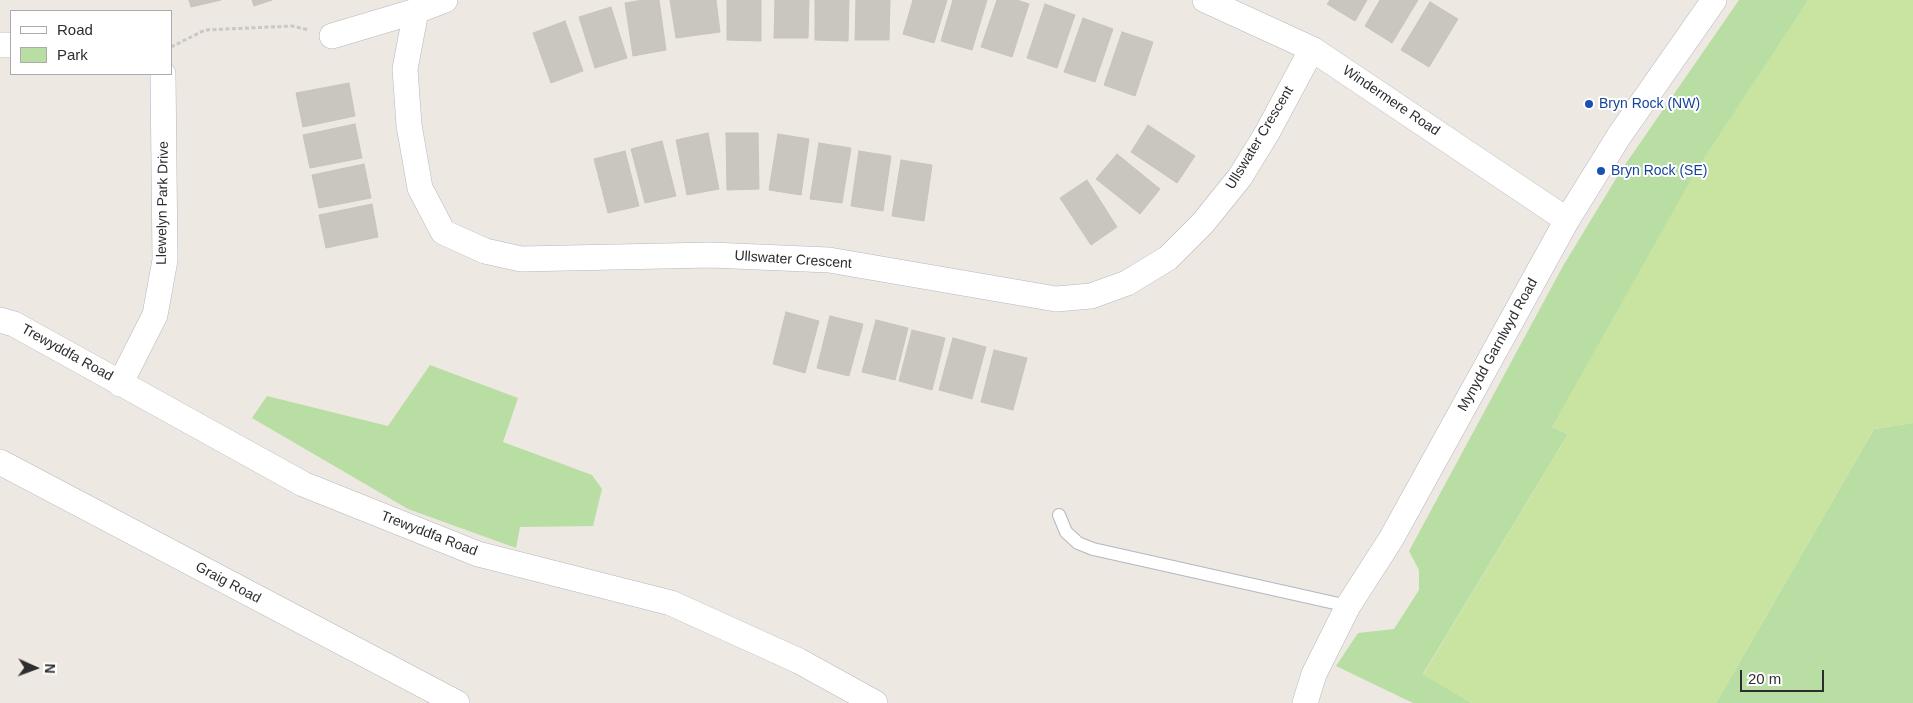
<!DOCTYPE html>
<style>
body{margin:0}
#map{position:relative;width:1913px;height:703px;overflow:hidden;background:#ede8e1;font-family:Helvetica,sans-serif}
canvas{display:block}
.legend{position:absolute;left:10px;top:10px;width:162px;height:65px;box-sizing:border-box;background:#fff;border:1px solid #ababab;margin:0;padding:6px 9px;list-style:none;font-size:15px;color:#2d2d2d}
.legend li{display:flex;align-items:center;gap:10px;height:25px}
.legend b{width:25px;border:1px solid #ababab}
.north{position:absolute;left:10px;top:643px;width:50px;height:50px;-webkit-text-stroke:4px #fff;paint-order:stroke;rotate:92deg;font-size:14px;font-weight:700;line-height:20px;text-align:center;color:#2d2d2d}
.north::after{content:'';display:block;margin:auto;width:18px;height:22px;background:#2d2d2d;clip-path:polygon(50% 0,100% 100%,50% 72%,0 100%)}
.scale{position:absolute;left:1740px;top:670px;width:84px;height:22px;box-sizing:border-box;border:2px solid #2d2d2d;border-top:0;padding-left:6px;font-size:15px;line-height:18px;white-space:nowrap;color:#2d2d2d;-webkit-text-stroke:4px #fff;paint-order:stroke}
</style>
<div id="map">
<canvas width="1913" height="703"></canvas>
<ul class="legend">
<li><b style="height:6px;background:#fff"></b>Road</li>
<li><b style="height:14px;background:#b9dea3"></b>Park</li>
</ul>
<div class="north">N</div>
<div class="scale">20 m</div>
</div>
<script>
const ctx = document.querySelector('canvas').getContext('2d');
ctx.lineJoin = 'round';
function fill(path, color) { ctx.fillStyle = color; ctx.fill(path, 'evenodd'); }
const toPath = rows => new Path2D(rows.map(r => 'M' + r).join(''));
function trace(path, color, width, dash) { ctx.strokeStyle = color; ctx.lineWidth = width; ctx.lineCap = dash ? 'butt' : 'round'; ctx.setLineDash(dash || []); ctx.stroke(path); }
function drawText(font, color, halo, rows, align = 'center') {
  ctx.font = font + ' Helvetica,sans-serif'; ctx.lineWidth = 4; ctx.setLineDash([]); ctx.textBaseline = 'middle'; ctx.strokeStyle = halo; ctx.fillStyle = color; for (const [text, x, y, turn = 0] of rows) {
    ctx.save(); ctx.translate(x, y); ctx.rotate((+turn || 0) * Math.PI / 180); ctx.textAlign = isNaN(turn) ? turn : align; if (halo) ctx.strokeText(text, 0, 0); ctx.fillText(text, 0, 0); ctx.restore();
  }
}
const green = toPath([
 [1739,0,1808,0,1552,427,1568,434,1423,674,1472,703,1413,703,1336,666,1358,633,1394,629,1419,590,1419,570,1409,551,1563,266,1620,172],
 [430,365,518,398,503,442,592,475,602,489,593,526,520,527,516,548,408,509,252,418,267,396,388,426],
 [1913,423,1913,703,1716,703,1874,429]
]);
const pitch = toPath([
 [1808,0,1913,0,1913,423,1874,429,1716,703,1472,703,1423,675,1568,434,1552,427,1698,167]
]);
const building = toPath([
 [189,0,221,0,191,7,189,0],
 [252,0,272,0,254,6,252,0],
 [643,0,659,0,666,50,633,56,625,3,643,0],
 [670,0,716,0,720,32,676,38,670,0],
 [727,0,761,0,761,41,727,40,727,0],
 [775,0,809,0,808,38,774,38,775,0],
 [815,0,849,0,848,41,815,40,815,0],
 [856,0,890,0,889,40,855,40,856,0],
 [913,0,947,0,934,43,903,34,913,0],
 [953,0,987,0,972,50,941,41,953,0],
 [997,0,1017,0,1029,4,1012,57,981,47,997,0],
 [1330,0,1367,0,1355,21,1327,4,1330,0],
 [1380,0,1418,0,1392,43,1365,26,1380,0],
 [1430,2,1458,19,1429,67,1401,50,1430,2],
 [1045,4,1075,15,1057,68,1027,58,1045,4],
 [611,7,627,58,595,68,579,17,611,7],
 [1083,18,1113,29,1095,82,1064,72,1083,18],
 [565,21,583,71,551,83,533,33,565,21],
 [1122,32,1153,42,1135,96,1104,85,1122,32],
 [349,83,355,116,303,127,296,93,349,83],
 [355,124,362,158,310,168,303,135,355,124],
 [1148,125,1195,156,1177,183,1131,152,1148,125],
 [708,133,719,189,687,195,676,140,708,133],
 [726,133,758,133,759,189,727,190,726,133],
 [778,134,809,139,801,195,769,190,778,134],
 [662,141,676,196,645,203,631,149,662,141],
 [819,143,851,148,842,203,810,199,819,143],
 [625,151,639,206,608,213,594,159,625,151],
 [859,151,891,156,883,211,851,206,859,151],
 [1117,154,1160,189,1140,214,1096,179,1117,154],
 [901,160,932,165,924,221,892,216,901,160],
 [364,164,371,198,319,208,312,175,364,164],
 [1087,180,1117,227,1091,245,1060,198,1087,180],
 [372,204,378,237,326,248,319,215,372,204],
 [786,312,819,321,805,373,773,364,786,312],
 [830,316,863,324,849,376,817,368,830,316],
 [876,320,908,328,895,380,862,372,876,320],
 [912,330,945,338,932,390,899,381,912,330],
 [953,338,986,347,972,399,939,390,953,338],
 [994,350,1027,358,1013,410,981,402,994,350]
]);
const path = toPath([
 [171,47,205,30,292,26,309,30]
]);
const service = toPath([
 [1059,515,1066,532,1078,543,1093,549,1348,606]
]);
const minor = toPath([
 [1205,0,1312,49,1567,220],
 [416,11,405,69,409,125,420,188,443,232,485,251,521,259,711,255,829,260,1056,299,1091,296,1127,283,1168,258,1203,223,1240,177,1267,133,1312,49],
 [332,36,416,11,445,0],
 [0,45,11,45],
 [0,320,14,324,303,484,478,554,671,603,799,661,875,703],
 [120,384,155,315,165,260,163,74],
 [0,462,457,703],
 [1305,703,1314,674,1348,606,1391,539,1567,220,1619,136,1714,0]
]);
const markers = [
 [1589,104,5,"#1a4fb4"],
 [1601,171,5,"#1a4fb4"]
];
const streetNames = [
 ["Windermere Road",1391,101,34],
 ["Ullswater Crescent",1260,138,-59],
 ["Llewelyn Park Drive",163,203,-89],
 ["Ullswater Crescent",793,260,4],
 ["Mynydd Garnlwyd Road",1498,345,-61],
 ["Trewyddfa Road",67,353,29],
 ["Trewyddfa Road",429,534,21],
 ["Graig Road",228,583,28]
];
const transitNames = [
 ["Bryn Rock (NW)",1599,104],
 ["Bryn Rock (SE)",1611,171]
];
fill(green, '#b9dea3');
fill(pitch, '#c9e4a0');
fill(building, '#c9c6bf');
trace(building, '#c9c4bb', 1);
trace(service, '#b5b7bf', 14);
trace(minor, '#b5b7bf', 26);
trace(path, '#c8c8c8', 3, [4, 2.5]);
trace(service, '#fff', 12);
trace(minor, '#fff', 25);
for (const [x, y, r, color] of markers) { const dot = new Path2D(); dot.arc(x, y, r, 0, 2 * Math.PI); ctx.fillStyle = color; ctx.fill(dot); trace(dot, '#fff', 2); }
drawText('14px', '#2d2d2d', '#fff', streetNames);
drawText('14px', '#164399', '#fff', transitNames, 'left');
</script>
